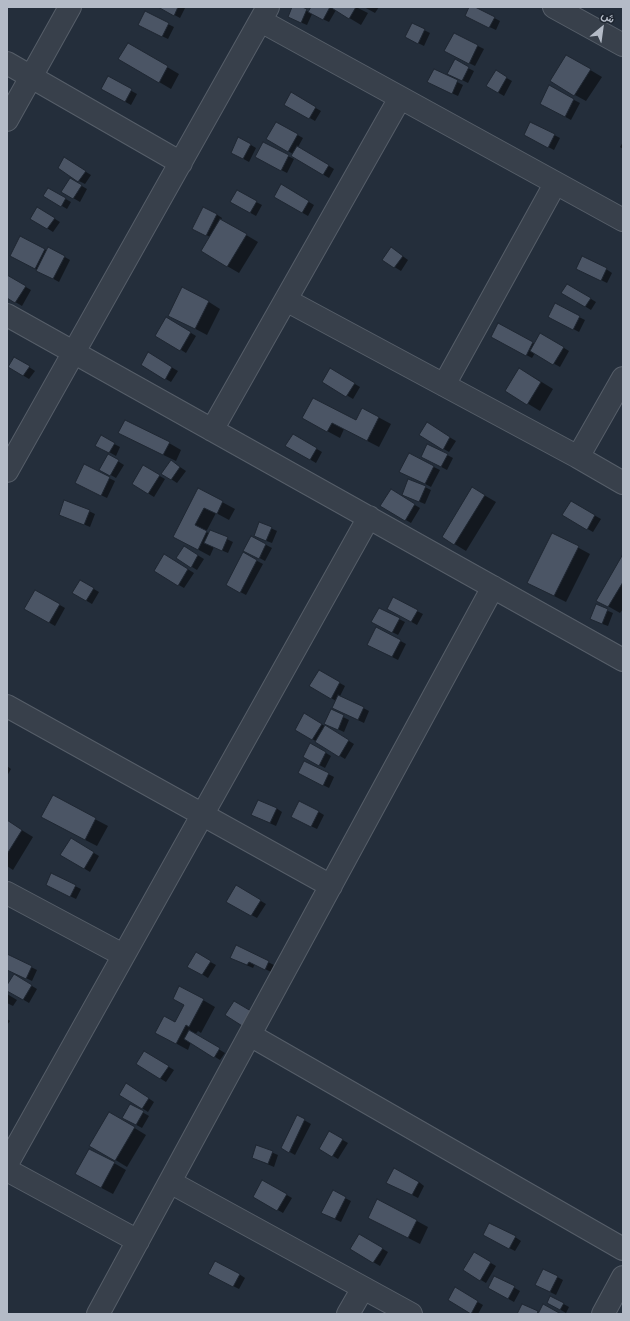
<!DOCTYPE html>
<meta charset="utf-8">
<style>
body{margin:0}
#map{position:relative;width:630px;height:1321px;overflow:hidden;background:#242e3b;font-family:Signika,Vazirmatn,sans-serif}
canvas{display:block}
.frame{position:absolute;inset:0;border:8px solid #b4bbc7;pointer-events:none}
.north{position:absolute;left:582px;top:8px;width:40px;height:40px;-webkit-text-stroke:3px #1d2530;paint-order:stroke;rotate:29deg;font-size:11px;font-weight:700;line-height:16px;text-align:center;color:#b4bbc7}
.north::after{content:'';display:block;margin:auto;width:14px;height:18px;background:#b4bbc7;clip-path:polygon(50% 0,100% 100%,50% 72%,0 100%)}
</style>
<div id="map">
<canvas width="630" height="1321"></canvas>
<div class="frame"></div>
<div class="north">ش</div>
</div>
<script>
const ctx = document.querySelector('canvas').getContext('2d');
ctx.lineJoin = 'round';
function fill(path, color) { ctx.fillStyle = color; ctx.fill(path, 'evenodd'); }
const toPath = rows => new Path2D(rows.map(r => 'M' + r).join(''));
function trace(path, color, width, dash) { ctx.strokeStyle = color; ctx.lineWidth = width; ctx.lineCap = dash ? 'butt' : 'round'; ctx.setLineDash(dash || []); ctx.stroke(path); }
const shadow = toPath([
 [160,7,184,7,185,8,180,18],
 [293,7,300,7,309,12,312,7,327,7,330,9,331,7,356,7,368,13,361,25,336,10,329,22,312,14,307,25,295,20],
 [364,7,379,7,375,13],
 [470,7,473,7,500,21,496,30,472,19],
 [168,24,174,27,168,39,145,28],
 [412,24,430,33,424,46,412,40],
 [454,34,484,49,475,66,451,54],
 [128,44,179,74,171,89,120,59],
 [567,56,602,77,586,101,575,95],
 [468,68,474,71,468,83,454,76],
 [434,70,463,85,458,96,434,85],
 [496,72,512,81,504,96,487,86],
 [108,78,137,94,131,105,102,89],
 [549,87,580,103,571,120,547,107],
 [291,94,321,111,315,121,286,104],
 [276,123,303,138,298,147,334,169,329,178,292,156,293,154,267,139],
 [531,123,560,138,554,150,531,138],
 [623,142,623,149,620,147],
 [251,145,256,148,249,162,238,156],
 [288,156,294,159,287,173,262,160],
 [70,162,91,175,85,184,79,181],
 [70,179,87,189,80,202,63,192],
 [282,186,314,205,308,216,275,197],
 [48,189,71,202,67,209,44,195],
 [237,192,262,205,256,216,231,202],
 [37,208,60,222,53,232,31,218],
 [216,214,222,218,221,220,258,242,239,273,227,266,210,237,194,228],
 [21,237,48,251,49,248,70,260,59,282,17,259],
 [397,252,408,260,401,271,383,260],
 [606,269,612,273,607,283,583,271],
 [7,276,31,290,22,306,7,297],
 [568,285,596,302,591,310,563,293],
 [209,302,220,309,207,335,169,315],
 [549,316,579,317,585,320,579,332],
 [167,318,196,336,186,353,157,335],
 [499,325,535,344,541,334,569,351,560,367,535,353,532,358,498,340],
 [149,354,178,371,171,382,142,365],
 [20,361,35,371,29,379,9,367],
 [330,369,360,387,353,399,323,381],
 [532,376,553,389,540,411,507,391],
 [363,409,391,424,379,447,344,429,340,438,303,418,356,422],
 [427,424,456,441,449,452,420,435],
 [293,435,322,452,316,463,287,446],
 [101,437,120,447,116,456,97,445],
 [132,440,169,443,181,450,176,461],
 [428,445,453,458,447,470,428,460],
 [108,455,124,465,116,478,100,469],
 [409,455,440,470,431,487,406,474],
 [171,461,186,471,177,483,171,479],
 [144,467,165,479,154,497,133,484],
 [109,478,115,481,107,498,82,486],
 [425,487,431,490,425,504,403,495],
 [198,489,235,509,229,520,216,513,206,532,209,533,210,531,233,542,228,553,214,547,210,556,186,543],
 [391,491,420,508,411,523,382,506],
 [484,495,496,502,466,551,443,537],
 [571,502,601,519,593,532,563,515],
 [89,511,95,514,90,527,60,514],
 [260,523,277,531,272,543,261,539],
 [553,534,590,554,566,602,540,589],
 [251,537,272,548,265,561,245,550],
 [184,547,204,559,197,570,177,558],
 [244,554,263,564,246,595,227,585],
 [165,555,194,573,184,588,155,571],
 [623,556,623,609,620,613,597,600],
 [80,581,99,592,92,604,73,593],
 [36,591,65,608,55,626,26,609],
 [596,606,613,613,608,626,597,622],
 [379,609,405,622,398,635,378,625],
 [388,609,417,611,423,614,417,625],
 [377,628,406,644,398,660,374,648],
 [319,671,345,686,340,696,369,711,364,723,339,711,336,701,311,686],
 [331,711,349,720,344,732,331,726],
 [305,714,354,744,345,759,296,729],
 [311,744,331,756,325,768,304,757],
 [305,762,334,777,329,788,305,776],
 [7,766,11,769,7,776],
 [53,797,108,826,97,846,54,824],
 [276,808,282,812,276,826,252,815],
 [319,812,324,815,317,829,298,820],
 [7,821,33,837,13,870,7,866],
 [71,839,99,856,90,872,62,855],
 [75,886,81,889,76,899,53,888],
 [236,886,266,904,257,918,228,902],
 [196,954,216,965,208,978,189,966],
 [7,955,37,970,32,981,7,969],
 [237,961,268,962,274,965,271,972,255,964,253,968],
 [14,975,37,989,29,1003,7,990,7,987],
 [7,994,17,1000,13,1006,7,1003],
 [203,1000,215,1007,201,1033,198,1031,195,1035,225,1053,220,1060,191,1042,188,1050,168,1039,175,1023],
 [7,1019,10,1021,7,1025],
 [144,1052,174,1070,166,1082,137,1064],
 [132,1087,154,1102,148,1112,120,1094],
 [130,1105,149,1116,142,1128,129,1121],
 [110,1113,146,1135,127,1167,91,1145],
 [297,1116,311,1124,295,1155,288,1151],
 [329,1132,348,1143,338,1159,320,1148],
 [257,1146,278,1155,274,1167,253,1158],
 [114,1163,126,1170,113,1194,88,1181],
 [263,1181,292,1198,283,1213,254,1196],
 [419,1182,424,1186,418,1198,393,1185],
 [345,1198,351,1201,341,1222,328,1216],
 [417,1221,428,1227,420,1244,381,1224],
 [359,1235,388,1252,380,1266,351,1249],
 [515,1237,521,1241,515,1251,490,1238],
 [474,1253,496,1266,486,1283,464,1270],
 [544,1270,563,1280,556,1295,542,1288],
 [239,1274,245,1278,239,1289,215,1277],
 [495,1277,520,1291,514,1302,489,1288],
 [455,1289,483,1305,478,1314,473,1314,449,1300],
 [551,1297,569,1307,566,1313,554,1306]
]);
const building = toPath([
 [158,7,178,7,174,16,158,7],
 [292,7,302,7,307,9,301,23,288,17,292,7],
 [311,7,330,7,323,20,308,12,311,7],
 [330,7,356,7,349,19,330,7],
 [469,7,475,7,495,17,489,28,465,16,469,7],
 [145,11,169,23,162,37,138,25,145,11],
 [412,23,425,29,418,44,405,37,412,23],
 [454,33,478,45,469,64,444,51,454,33],
 [128,43,168,66,159,83,118,59,128,43],
 [566,55,591,69,574,96,550,81,566,55],
 [455,59,469,67,462,81,447,74,455,59],
 [434,69,458,80,452,94,427,82,434,69],
 [496,70,507,77,498,93,486,86,496,70],
 [108,76,132,89,125,102,101,89,108,76],
 [549,85,574,99,565,117,540,104,549,85],
 [291,92,316,107,309,119,284,105,291,92],
 [276,122,298,134,288,152,266,139,276,122],
 [530,122,555,134,548,148,524,135,530,122],
 [238,137,251,144,243,159,231,153,238,137],
 [263,142,289,155,281,171,255,157,263,142],
 [297,146,329,165,323,175,291,156,297,146],
 [64,157,86,171,78,182,58,168,64,157],
 [70,178,82,185,73,199,61,192,70,178],
 [281,184,309,201,302,213,274,197,281,184],
 [48,188,66,198,61,207,43,196,48,188],
 [237,190,257,201,250,213,230,202,237,190],
 [37,207,55,218,47,229,30,219,37,207],
 [203,207,217,214,206,236,192,229,203,207],
 [220,219,247,234,227,267,201,251,220,219],
 [20,236,45,249,35,269,10,256,20,236],
 [48,247,65,256,53,279,36,271,48,247],
 [391,247,403,256,394,268,382,260,391,247],
 [582,256,607,268,601,281,576,269,582,256],
 [7,275,26,286,15,303,7,298,7,275],
 [567,284,591,298,585,307,561,293,567,284],
 [182,287,209,301,195,329,168,316,182,287],
 [555,303,580,316,573,330,548,317,555,303],
 [166,317,191,332,180,351,155,336,166,317],
 [498,323,533,342,526,356,491,337,498,323],
 [540,333,564,347,553,365,530,351,540,333],
 [148,352,172,367,165,380,141,365,148,352],
 [14,357,30,366,23,376,8,367,14,357],
 [330,368,355,383,346,397,322,382,330,368],
 [519,368,541,382,527,405,505,391,519,368],
 [313,398,356,420,362,408,379,417,367,441,332,423,327,432,302,418,313,398],
 [125,420,170,442,163,455,118,433,125,420],
 [427,422,450,437,443,450,419,435,427,422],
 [293,434,317,448,310,460,285,446,293,434],
 [101,435,115,443,109,453,95,446,101,435],
 [427,444,448,454,441,467,421,457,427,444],
 [409,453,434,466,425,484,399,472,409,453],
 [108,454,119,460,110,476,99,470,108,454],
 [171,460,180,467,171,480,161,474,171,460],
 [84,464,110,477,101,496,75,483,84,464],
 [143,465,160,475,148,494,132,484,143,465],
 [408,479,426,486,419,502,402,495,408,479],
 [472,487,485,495,454,545,442,537,472,487],
 [198,488,223,501,217,514,204,508,195,525,207,531,198,550,173,537,198,488],
 [391,489,415,504,405,521,380,506,391,489],
 [64,500,90,510,84,525,59,515,64,500],
 [571,501,595,515,587,530,562,515,571,501],
 [259,522,272,527,266,541,254,536,259,522],
 [210,530,228,537,222,551,204,543,210,530],
 [552,533,579,546,554,596,527,583,552,533],
 [251,536,266,544,259,559,243,551,251,536],
 [184,546,198,555,191,568,176,558,184,546],
 [243,552,257,560,240,593,226,585,243,552],
 [164,554,188,569,178,586,154,571,164,554],
 [623,554,623,582,608,607,596,601,623,554],
 [80,580,94,588,86,601,72,593,80,580],
 [35,590,60,604,49,623,24,609,35,590],
 [393,597,418,610,411,622,387,609,393,597],
 [596,604,608,609,602,624,590,619,596,604],
 [379,608,400,618,392,633,371,622,379,608],
 [376,627,401,640,392,657,367,645,376,627],
 [319,670,340,682,331,699,309,686,319,670],
 [338,695,364,707,358,720,332,708,338,695],
 [331,709,344,715,338,730,324,724,331,709],
 [304,713,322,724,312,740,295,730,304,713],
 [325,725,349,740,339,757,315,742,325,725],
 [310,743,326,752,319,766,303,757,310,743],
 [304,761,329,773,323,786,298,773,304,761],
 [53,795,96,818,85,840,41,817,53,795],
 [258,800,277,808,270,823,251,815,258,800],
 [299,801,319,811,311,827,291,817,299,801],
 [7,820,22,830,7,854,7,820],
 [71,838,94,852,84,869,60,855,71,838],
 [51,873,76,885,70,897,46,885,51,873],
 [236,885,261,900,251,916,226,902,236,885],
 [236,945,269,961,265,970,249,962,247,965,230,958,236,945],
 [196,952,211,961,202,975,187,967,196,952],
 [7,954,32,966,26,979,7,970,7,954],
 [14,974,32,985,23,1000,7,991,7,985,14,974],
 [179,986,204,999,189,1027,186,1025,176,1044,155,1033,164,1016,175,1022,184,1005,173,999,179,986],
 [234,1001,256,1014,247,1029,225,1015,234,1001],
 [189,1030,220,1048,214,1058,184,1039,189,1030],
 [144,1051,169,1066,160,1079,136,1064,144,1051],
 [126,1083,149,1098,142,1109,119,1095,126,1083],
 [130,1104,144,1111,136,1125,122,1118,130,1104],
 [109,1112,135,1127,115,1161,89,1146,109,1112],
 [297,1115,305,1119,289,1153,281,1148,297,1115],
 [329,1131,343,1139,332,1157,319,1149,329,1131],
 [256,1145,273,1151,268,1164,252,1158,256,1145],
 [89,1149,115,1162,101,1188,75,1174,89,1149],
 [394,1168,419,1182,412,1195,386,1183,394,1168],
 [262,1180,287,1194,277,1211,253,1197,262,1180],
 [333,1190,346,1197,335,1219,321,1213,333,1190],
 [377,1199,417,1220,408,1238,368,1218,377,1199],
 [489,1223,516,1236,509,1249,483,1235,489,1223],
 [359,1234,383,1248,373,1263,350,1249,359,1234],
 [474,1252,491,1262,480,1281,463,1270,474,1252],
 [215,1261,240,1274,233,1287,208,1274,215,1261],
 [543,1269,558,1276,550,1292,535,1285,543,1269],
 [494,1276,515,1286,508,1299,488,1288,494,1276],
 [455,1287,478,1301,471,1314,448,1300,455,1287],
 [550,1296,564,1303,560,1310,547,1303,550,1296],
 [522,1304,538,1311,537,1314,517,1314,522,1304],
 [543,1304,561,1314,538,1314,543,1304]
]);
const minor = toPath([
 [554,7,623,45],
 [261,21,623,220],
 [7,63,181,163],
 [7,120,70,7],
 [286,300,578,457,623,483],
 [7,315,623,660],
 [444,385,555,184],
 [212,430,400,98],
 [578,457,623,378],
 [7,471,268,7],
 [7,706,331,886],
 [7,893,123,955],
 [250,1035,623,1249],
 [7,1164,369,517],
 [7,1170,138,1241],
 [170,1182,411,1314],
 [98,1314,493,587],
 [348,1314,363,1288],
 [603,1314,623,1277]
]);
fill(shadow, '#0007');
fill(building, '#4b5565');
trace(building, '#1f2732', 1);
trace(minor, '#565e69', 24);
trace(minor, '#38404b', 22);
</script>
